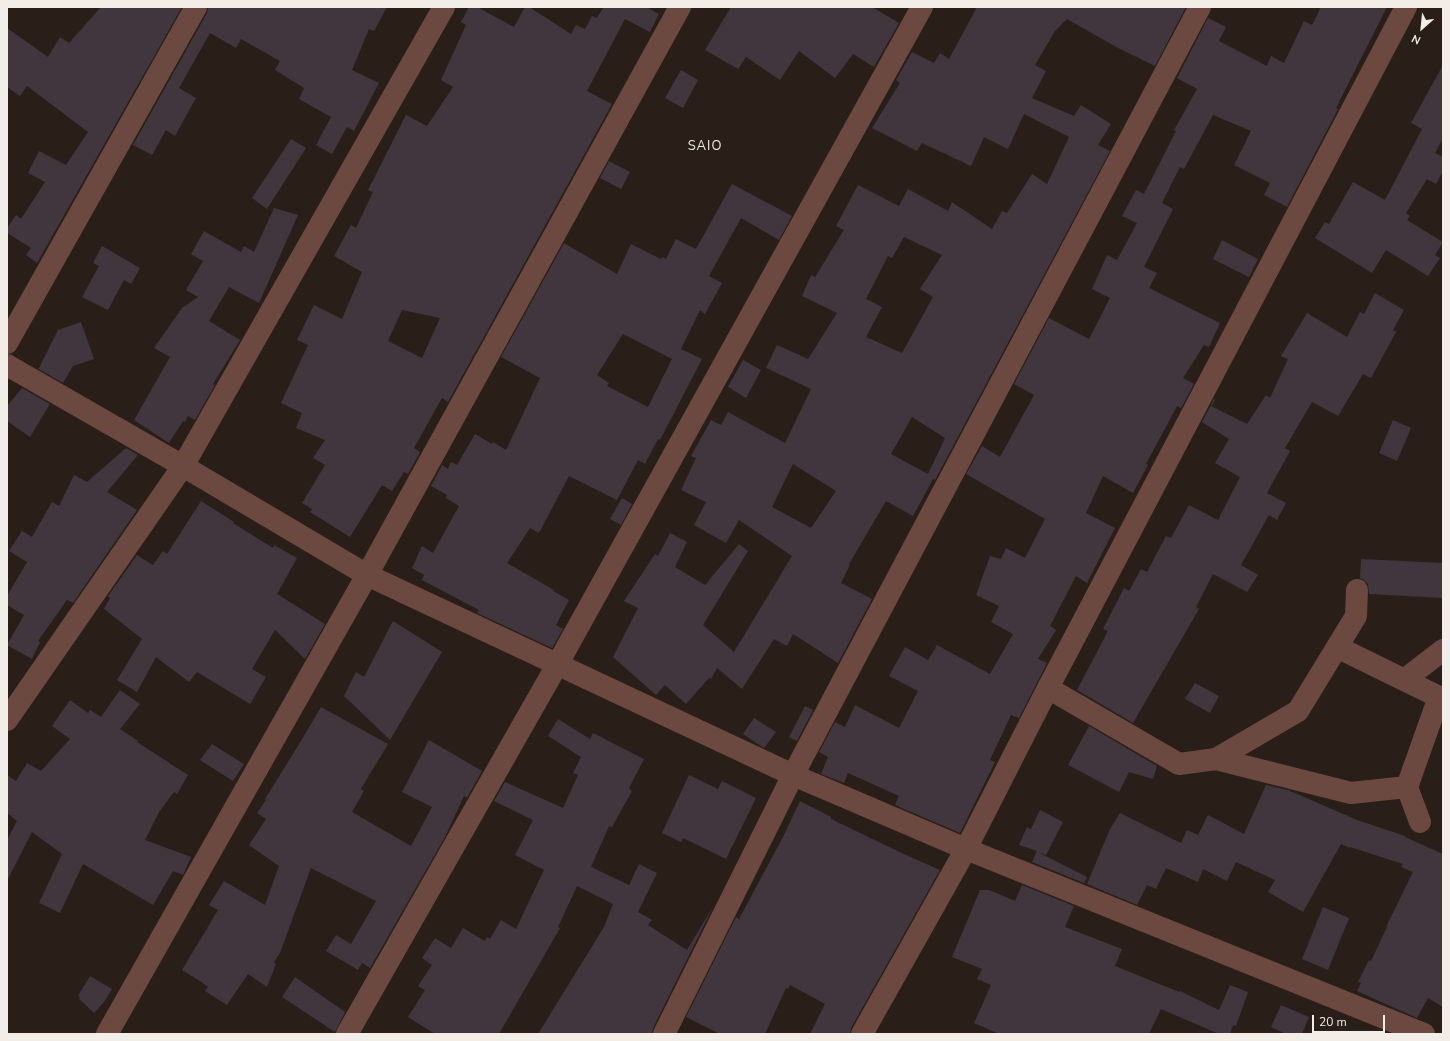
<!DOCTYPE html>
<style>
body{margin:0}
#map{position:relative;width:1450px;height:1041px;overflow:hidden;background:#291f18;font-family:"Nunito Sans",sans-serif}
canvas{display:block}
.frame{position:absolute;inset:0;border:8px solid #f3ede8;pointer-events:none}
.north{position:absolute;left:1402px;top:8px;width:40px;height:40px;-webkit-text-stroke:3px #291f18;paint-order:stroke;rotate:207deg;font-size:11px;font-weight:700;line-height:16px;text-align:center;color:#f3ede8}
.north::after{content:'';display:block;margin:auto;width:14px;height:18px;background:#f3ede8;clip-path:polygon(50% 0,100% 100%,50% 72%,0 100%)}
.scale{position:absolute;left:1312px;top:1015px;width:73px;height:18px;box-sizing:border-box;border:2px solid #f3ede8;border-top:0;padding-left:5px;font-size:12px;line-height:14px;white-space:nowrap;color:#f3ede8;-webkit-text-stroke:3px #291f18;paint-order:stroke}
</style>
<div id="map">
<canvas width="1450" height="1041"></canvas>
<div class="frame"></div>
<div class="north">N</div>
<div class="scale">20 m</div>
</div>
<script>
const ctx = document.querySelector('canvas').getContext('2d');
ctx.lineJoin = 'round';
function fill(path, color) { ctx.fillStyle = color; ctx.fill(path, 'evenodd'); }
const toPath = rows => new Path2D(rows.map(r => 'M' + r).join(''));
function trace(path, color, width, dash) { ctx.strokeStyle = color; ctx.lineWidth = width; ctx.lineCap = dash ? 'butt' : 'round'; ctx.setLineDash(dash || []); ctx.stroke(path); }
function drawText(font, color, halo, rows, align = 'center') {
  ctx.font = font + ' "Nunito Sans",sans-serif'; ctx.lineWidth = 3; ctx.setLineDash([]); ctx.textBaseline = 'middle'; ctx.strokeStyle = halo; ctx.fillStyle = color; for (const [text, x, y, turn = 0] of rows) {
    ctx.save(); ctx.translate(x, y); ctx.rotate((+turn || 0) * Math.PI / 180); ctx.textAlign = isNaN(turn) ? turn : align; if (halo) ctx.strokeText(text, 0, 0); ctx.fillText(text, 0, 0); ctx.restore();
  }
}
const building = toPath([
 [101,7,182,7,37,263,26,255,31,248,7,233,7,228,16,215,21,219,45,182,28,173,39,151,66,165,88,132,27,86,20,96,7,87,7,28,48,57,60,37,69,43],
 [208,7,387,7,374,31,369,29,352,70,379,83,354,131,347,127,332,154,316,145,331,117,299,99,304,88,275,70,280,61,241,39,236,48,210,33,179,88,196,98,175,136,166,130,152,155,133,145,207,13],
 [469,7,477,7,514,27,525,7,529,7,571,34,576,25,585,29,592,16,597,18,603,8,602,7,646,7,659,14,650,32,625,19,587,91,612,104,448,402,442,398,414,448,420,452,408,474,404,472,392,491,382,485,350,537,310,512,312,509,302,503,325,465,313,458,325,440,296,428,302,413,281,403,308,345,297,340,314,305,342,319,362,272,334,256,351,225,356,228,373,192,368,190,406,115,427,126,453,87,441,80,466,25,461,22],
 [402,310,440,318,422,358,388,341],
 [731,7,872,7,899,23,874,67,853,54,835,78,799,51,780,80,746,57,738,69,705,50],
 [977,7,1186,7,1155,66,1118,48,1067,19,1055,31,1035,65,1046,71,1032,98,1074,116,1081,105,1111,124,1098,145,1110,151,935,480,933,479,913,516,886,501,849,564,850,565,841,583,872,599,838,663,793,634,787,646,774,639,742,689,717,668,711,679,709,678,686,704,665,685,656,695,613,657,638,608,624,601,655,554,658,556,670,533,687,542,675,567,705,585,739,544,748,551,703,625,734,652,792,556,739,520,726,543,694,525,706,502,681,490,696,458,691,456,711,420,721,425,728,412,785,443,811,389,766,368,777,345,808,359,837,313,802,296,811,275,815,277,844,230,836,226,858,185,899,206,908,189,948,211,952,202,992,229,1002,211,1007,213,1032,174,1047,184,1069,137,1024,114,1008,149,984,137,971,166,922,143,917,151,872,128,900,83,896,80,912,52,934,63,940,53,949,59],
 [904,237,942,255,920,289,933,297,902,353,866,337,882,307,866,299,888,256,892,258],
 [912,417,945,438,928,474,891,454],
 [793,464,836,491,811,528,802,523,772,507],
 [1321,7,1387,7,1336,108,1338,109,1287,207,1264,195,1270,183,1234,165,1251,131,1213,115,1184,169,1180,167,1162,203,1173,209,1144,267,1157,273,1149,288,1220,323,1209,347,1204,345,1183,378,1194,384,1181,408,1177,406,1146,464,1148,465,1133,493,1103,476,1086,513,1115,528,1087,583,1076,576,1050,626,1056,630,1038,659,1047,663,1019,718,1011,715,990,760,995,762,960,833,895,805,899,796,848,773,844,783,821,774,828,757,819,752,835,722,845,727,855,705,899,728,918,691,889,676,905,647,928,660,937,645,990,674,1013,634,991,622,999,606,976,595,990,556,1001,559,1006,548,1025,558,1045,519,966,474,982,446,1000,457,1034,395,1014,384,1049,318,1089,339,1110,298,1092,289,1107,255,1117,260,1137,223,1122,216,1136,190,1144,194,1176,131,1174,130,1197,89,1177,78,1208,18,1226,27,1219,41,1267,66,1271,56,1284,63,1304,21,1312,25],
 [1443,65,1443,138,1435,153,1443,157,1443,171,1436,184,1427,179,1406,213,1410,216,1407,220,1443,242,1435,255,1440,258,1428,276,1386,250,1372,273,1315,238,1325,222,1329,224,1353,182,1385,200,1422,129,1411,123],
 [681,70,698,80,683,108,665,98],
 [291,139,306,148,267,209,252,198],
 [609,161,630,172,621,189,600,178],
 [732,184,792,216,779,240,741,218,709,276,722,283,705,314,700,310,681,349,702,359,660,440,658,439,645,464,638,460,617,500,569,476,539,533,530,528,507,563,554,590,553,591,569,600,556,625,563,629,552,648,477,613,479,610,422,580,424,575,412,568,422,546,433,553,459,506,446,498,447,495,431,486,442,465,448,469,451,462,457,465,475,434,492,444,493,442,506,450,540,378,501,357,564,243,617,274,631,244,661,259,662,257,666,259,676,239,696,249],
 [623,334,672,359,648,407,607,386,609,383,597,375],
 [274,208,298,215,259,303,229,287,209,321,240,340,213,384,215,385,195,420,188,416,185,422,183,421,169,443,134,420,170,357,154,348,182,308,198,297,186,290,203,261,191,254,204,231,241,252,244,246,254,252],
 [1222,240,1258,259,1249,277,1213,259],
 [102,246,140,268,131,284,124,280,108,310,82,297,99,266,93,263],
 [1375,293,1404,310,1393,330,1396,332,1371,378,1363,374,1338,416,1312,402,1285,448,1290,451,1267,493,1286,503,1277,520,1269,515,1241,565,1258,575,1247,592,1213,574,1196,607,1199,609,1133,723,1077,690,1108,631,1103,629,1124,588,1129,591,1141,569,1147,572,1166,536,1171,538,1189,505,1218,520,1240,477,1215,463,1229,439,1202,422,1214,399,1215,400,1211,406,1247,424,1266,395,1270,398,1288,359,1281,356,1307,313,1347,337,1360,312,1364,314],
 [81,322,94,359,73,366,63,383,37,368,39,368,58,330],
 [743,360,761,370,746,398,728,387],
 [22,388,50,404,30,437,7,421,7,406],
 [1393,420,1411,428,1397,461,1379,453],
 [126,448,138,455,107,492,137,510,73,603,67,600,38,641,40,642,32,659,7,645,24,615,7,605,7,596,27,562,9,551,22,531,32,537,52,502,59,506,74,475,87,482],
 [622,498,632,504,621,525,610,519],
 [201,501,234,522,233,523,273,548,274,545,297,558,277,594,325,624,305,659,275,630,252,669,266,677,250,704,197,672,189,682,156,657,137,692,117,680,142,639,104,609,110,598,108,596,137,555,153,565,163,551,167,554],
 [1361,559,1443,563,1443,598,1369,594,1368,584,1364,580,1360,578],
 [393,621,442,652,390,740,344,696,356,672,364,677],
 [1195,683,1219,696,1210,713,1185,699],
 [120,690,140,704,120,729,138,741,137,742,188,775,177,794,174,792,159,812,145,840,191,857,183,875,173,871,153,905,83,864,60,913,39,903,62,854,32,832,7,881,7,840,17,821,7,813,7,775,16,781,27,763,41,771,70,739,52,726,70,700,88,713,90,710,101,717],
 [805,706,813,710,797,741,789,737],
 [321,707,388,744,361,789,364,791,352,812,411,846,432,807,402,792,429,740,482,771,467,798,464,796,445,837,370,968,362,963,358,970,326,951,336,935,351,944,376,901,311,868,280,953,274,962,276,964,267,987,248,974,227,1005,205,991,208,987,203,983,182,970,218,910,209,905,224,881,265,905,279,866,249,845,266,819,257,813,266,800,265,799,301,741],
 [754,718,776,732,764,748,743,734],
 [558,719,590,739,593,733,644,759,629,788,632,791,612,827,609,826,591,867,629,885,639,864,657,873,638,912,652,920,648,925,687,950,714,905,653,1028,652,1034,538,1034,604,927,613,904,577,886,558,927,560,928,499,1034,435,1034,408,1017,425,990,418,986,432,965,422,958,435,938,451,948,463,928,485,941,487,937,490,939,501,920,516,929,544,870,515,855,533,820,494,801,505,782,563,808,578,775,573,773,581,757,548,736],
 [1089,726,1157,766,1153,779,1129,772,1119,792,1068,765],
 [212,744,244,764,233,781,200,760],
 [689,775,718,789,722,781,756,798,726,859,683,838,681,842,662,833],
 [1266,785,1288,790,1357,820,1405,836,1405,837,1443,854,1443,1007,1428,998,1417,1018,1357,991,1361,983,1358,982,1369,960,1371,961,1387,927,1386,927,1413,872,1401,867,1403,864,1350,847,1350,848,1341,844,1303,912,1268,892,1275,880,1236,862,1227,881,1203,869,1198,882,1166,868,1156,889,1147,885,1137,905,1087,884,1110,829,1120,813,1181,843,1187,830,1198,835,1208,815,1244,834],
 [800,801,831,817,831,819,908,856,940,870,851,1028,850,1034,810,1034,825,1004,790,985,788,989,786,988,765,1034,720,1034,686,1017,736,917,739,919,783,837],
 [1040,810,1063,822,1046,855,1038,852,1087,877,1084,883,1032,862,1037,851,1019,845,1027,827,1031,829],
 [1022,885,1074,906,1065,927,1122,949,1115,966,1179,992,1180,991,1219,1010,1230,985,1248,992,1236,1026,1233,1025,1230,1034,1219,1034,1161,1009,1149,1034,999,1034,974,1023,991,985,977,979,982,969,952,957,980,890,989,890,1015,901],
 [1323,907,1349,918,1328,970,1302,959],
 [90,976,112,989,104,1002,94,1013,79,999,80,997,78,996],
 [295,977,345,1012,335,1032,282,997],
 [1281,1005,1309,1017,1302,1034,1286,1034,1271,1027]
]);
const minor = toPath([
 [7,343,196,7],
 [7,365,183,466,367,575,793,775,966,849,1424,1034],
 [1337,647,1439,697,1407,787],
 [1404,680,1443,650],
 [1048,688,1179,764,1216,759,1298,711,1356,616,1357,590],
 [7,720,183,466,444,7],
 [1216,759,1351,793,1407,787,1420,822],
 [107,1034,367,575,680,7],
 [347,1034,557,665,922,7],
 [664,1034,793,775,1200,7],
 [862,1034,966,849,1048,688,1406,7]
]);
const quarterNames = [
 ["SAIO",705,147]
];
fill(building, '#41363d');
trace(minor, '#6b4940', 22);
ctx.letterSpacing = '1px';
drawText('13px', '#f3ede8', '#291f18', quarterNames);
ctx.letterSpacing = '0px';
</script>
